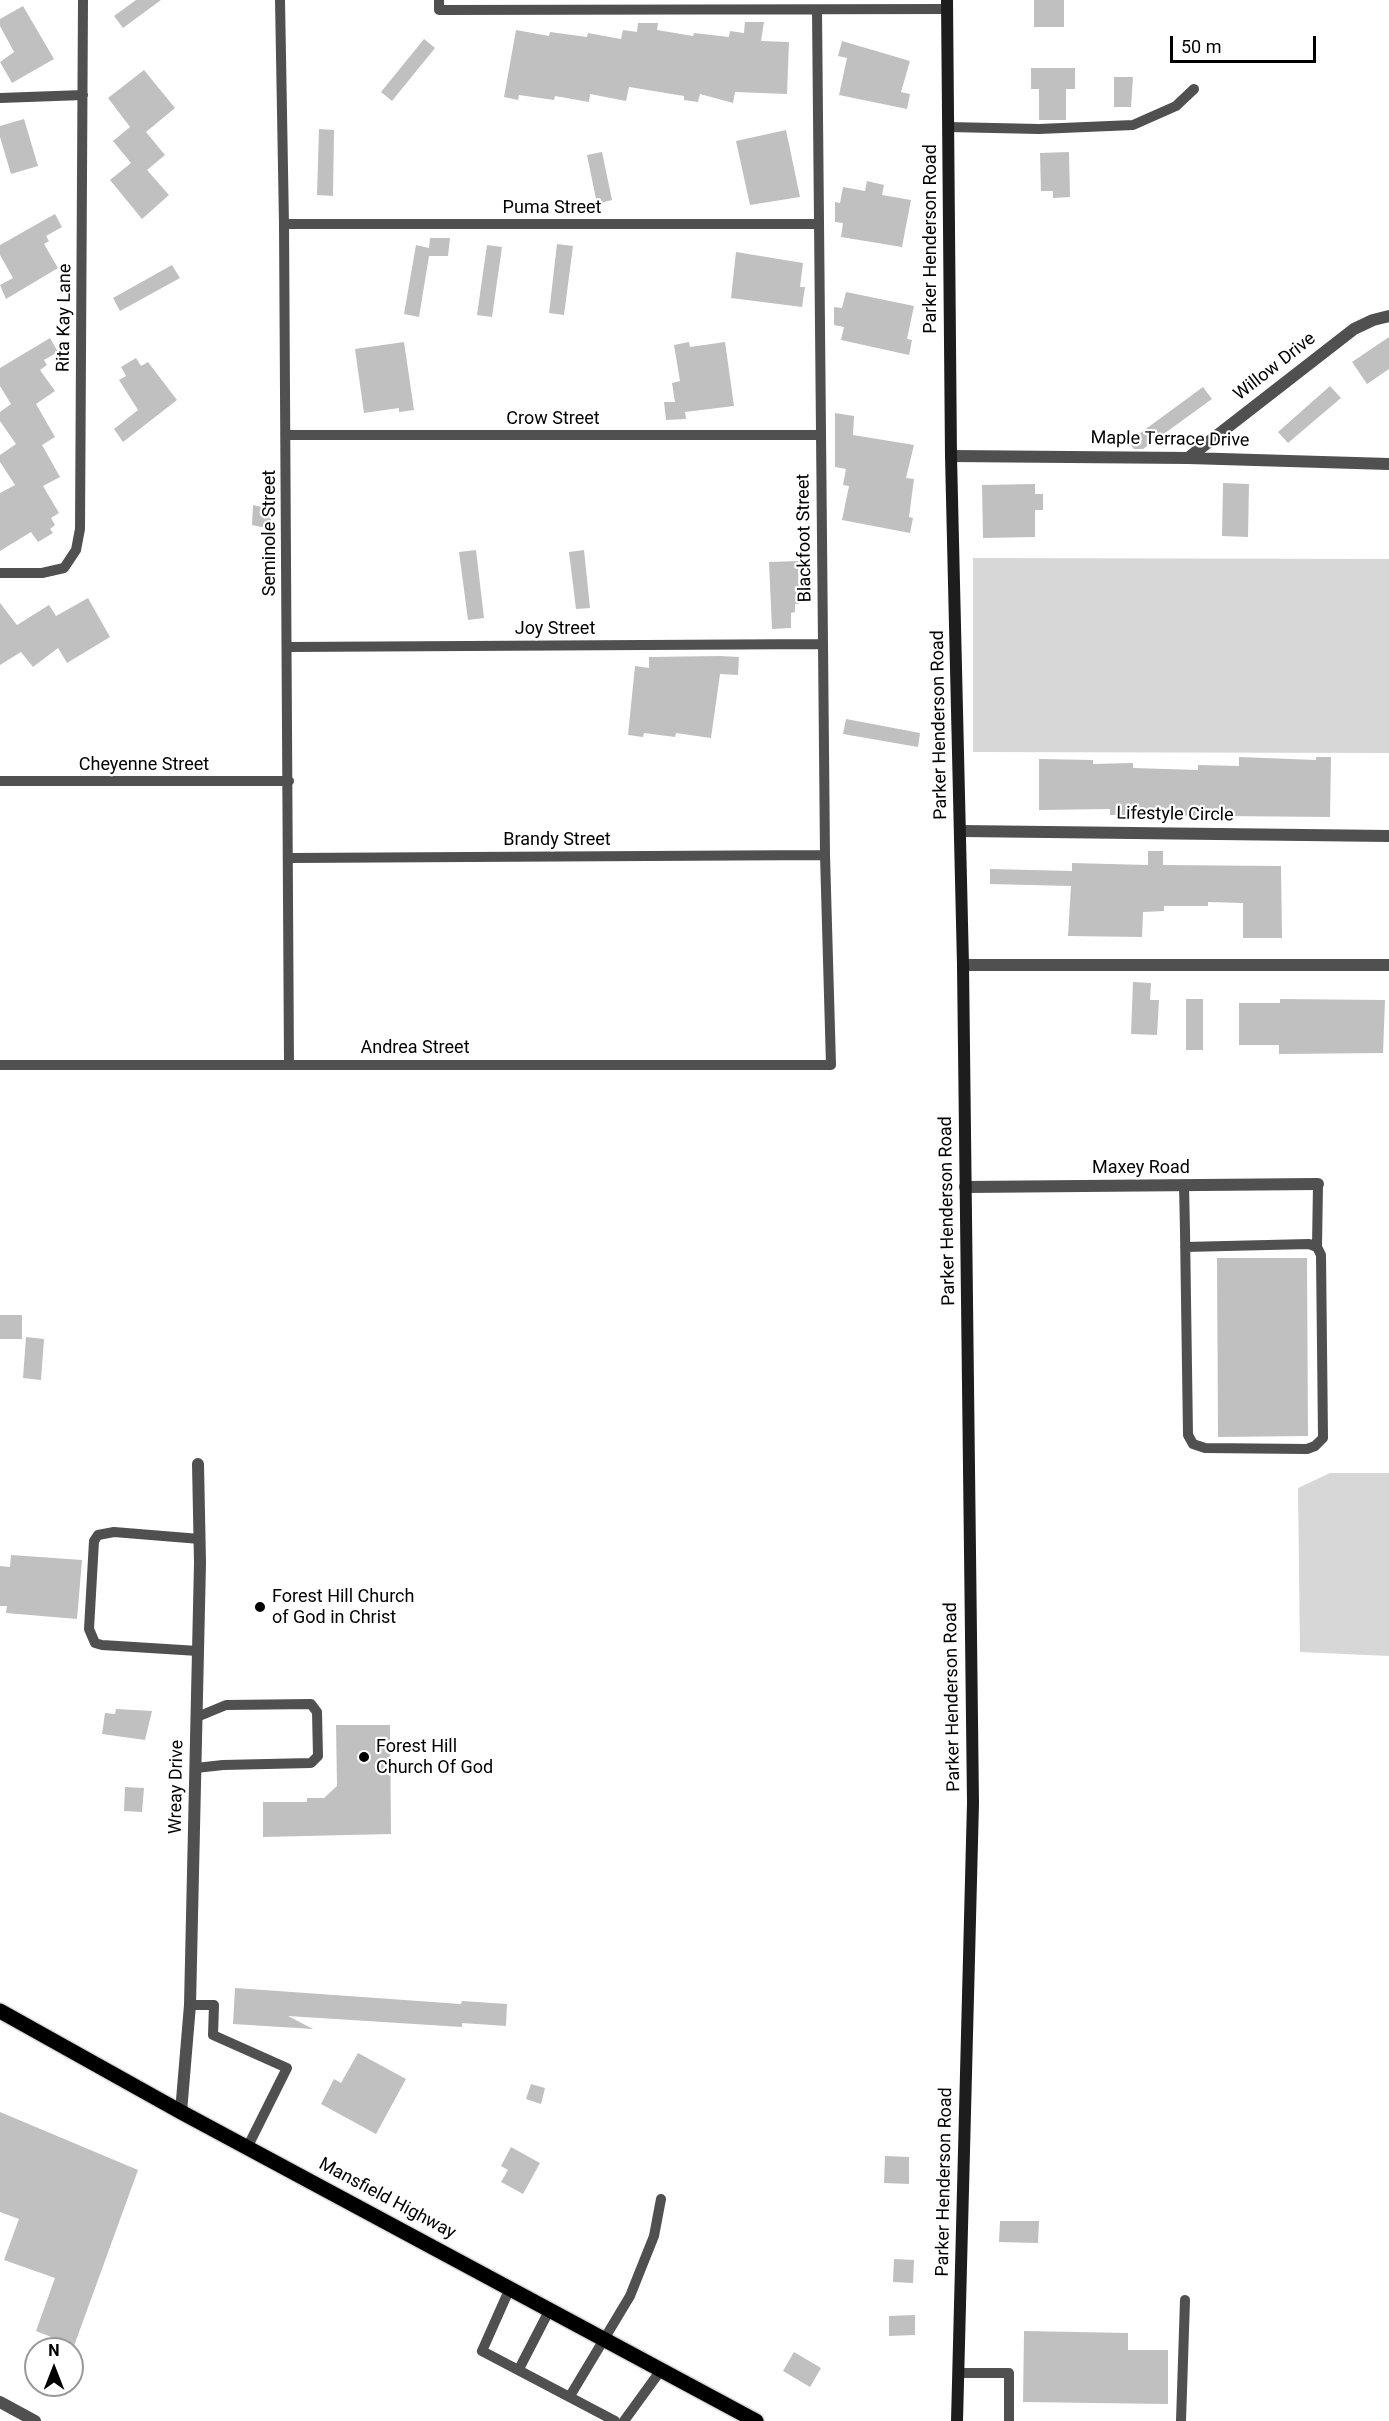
<!DOCTYPE html>
<style>
body{margin:0}
#map{position:relative;width:1389px;height:2421px;overflow:hidden;background:#fff;font-family:Roboto,sans-serif}
canvas{display:block}
.north{position:absolute;left:24px;top:2337px;width:60px;height:60px;box-sizing:border-box;background:#fff;border:2px solid #999;border-radius:50%;rotate:0deg;font-size:16px;font-weight:700;line-height:24px;text-align:center;color:#000}
.north::after{content:'';display:block;margin:auto;width:21px;height:27px;background:#000;clip-path:polygon(50% 0,100% 100%,50% 72%,0 100%)}
.scale{position:absolute;left:1170px;top:36px;width:146px;height:27px;box-sizing:border-box;border:3px solid #000;border-top:0;padding-left:8px;font-size:18px;line-height:21px;white-space:nowrap;color:#000;-webkit-text-stroke:4px #fff;paint-order:stroke}
</style>
<div id="map">
<canvas width="1389" height="2421"></canvas>
<div class="north">N</div>
<div class="scale">50 m</div>
</div>
<script>
const ctx = document.querySelector('canvas').getContext('2d');
ctx.lineJoin = 'round';
function fill(path, color) { ctx.fillStyle = color; ctx.fill(path, 'evenodd'); }
const toPath = rows => new Path2D(rows.map(r => 'M' + r).join(''));
function trace(path, color, width, dash) { ctx.strokeStyle = color; ctx.lineWidth = width; ctx.lineCap = dash ? 'butt' : 'round'; ctx.setLineDash(dash || []); ctx.stroke(path); }
function drawText(font, color, halo, rows, align = 'center') {
  ctx.font = font + ' Roboto,sans-serif'; ctx.lineWidth = 4.5; ctx.setLineDash([]); ctx.textBaseline = 'middle'; ctx.strokeStyle = halo; ctx.fillStyle = color; for (const [text, x, y, turn = 0] of rows) {
    ctx.save(); ctx.translate(x, y); ctx.rotate((+turn || 0) * Math.PI / 180); ctx.textAlign = isNaN(turn) ? turn : align; if (halo) ctx.strokeText(text, 0, 0); ctx.fillText(text, 0, 0); ctx.restore();
  }
}
const green = toPath([
 [973,558,1389,559,1389,753,973,752],
 [1330,1473,1389,1473,1389,1656,1300,1652,1298,1488]
]);
const building = toPath([
 [136,0,161,0,123,28,114,16],
 [1034,0,1064,0,1064,27,1034,27],
 [23,6,54,59,12,83,0,62,14,52,0,26,0,19],
 [745,22,764,22,761,41,789,42,787,94,735,92,733,103,700,94,698,102,684,100,684,96,629,87,626,101,590,94,589,102,555,96,554,100,519,95,518,100,504,97,516,30,549,36,550,32,587,37,588,33,621,39,623,30,637,32,638,23,658,23,657,30,693,36,694,33,729,37,730,31,744,33],
 [424,39,435,48,392,101,381,92],
 [842,41,910,61,901,92,910,94,907,109,839,95,847,58,838,56],
 [1031,68,1075,68,1075,89,1066,89,1066,120,1039,120,1039,89,1031,89],
 [144,70,175,108,146,132,165,155,147,170,169,195,142,219,110,180,131,163,113,141,130,127,108,98],
 [1114,77,1133,77,1131,107,1114,107],
 [24,119,38,166,11,174,0,137,0,126],
 [319,129,334,130,333,196,317,195],
 [786,130,800,197,750,205,736,141],
 [602,152,612,200,597,204,587,155],
 [1069,152,1070,197,1053,198,1053,191,1041,191,1040,153],
 [867,181,884,185,882,195,911,200,902,247,841,237,843,223,835,222,835,202,840,203,843,187,865,191],
 [55,214,62,227,46,236,49,241,44,244,58,268,6,299,0,285,13,278,0,255,0,245],
 [430,238,450,238,448,256,429,256,419,317,404,314,416,245,429,248],
 [557,244,573,246,564,315,549,313],
 [487,245,502,247,492,317,477,315],
 [736,252,803,263,800,287,805,287,802,307,731,298],
 [172,265,180,278,120,311,113,298],
 [846,292,914,306,907,339,912,340,909,355,841,340,844,327,834,325,834,307,842,308],
 [1389,337,1389,369,1367,384,1352,362],
 [50,338,58,352,44,360,47,365,40,370,55,391,36,404,55,437,42,445,60,477,43,486,59,513,51,518,55,525,50,529,53,533,38,542,31,532,0,551,0,493,15,485,0,462,0,455,16,444,0,421,0,412,11,404,0,386,0,368],
 [404,342,414,410,399,412,399,408,364,413,355,349],
 [689,342,690,347,725,342,734,406,685,412,686,419,666,420,664,402,675,402,672,383,680,381,674,345],
 [136,358,141,366,148,362,177,400,123,442,114,429,138,410,119,380,126,376,121,367],
 [1330,386,1341,398,1288,443,1278,432],
 [1203,387,1212,399,1143,449,1134,449,1128,442],
 [835,413,854,416,853,435,914,445,906,478,914,479,909,517,913,518,910,533,842,520,849,486,843,485,846,469,835,467],
 [1223,483,1249,484,1248,537,1222,536],
 [1035,484,1035,494,1043,494,1043,510,1035,510,1035,537,983,538,982,485],
 [253,505,271,509,271,529,252,525],
 [476,550,484,618,468,620,459,552],
 [584,550,590,608,576,609,569,552],
 [798,561,799,604,795,604,795,612,791,613,791,628,772,629,769,562],
 [88,598,110,637,67,663,58,648,33,667,21,652,0,665,0,603,17,625,49,605,56,616],
 [720,656,739,657,738,675,720,674,711,738,676,733,675,737,644,733,643,737,628,735,635,666,649,668,649,657],
 [846,719,920,733,918,747,843,734],
 [1239,757,1316,760,1316,757,1331,757,1330,817,1110,815,1110,809,1039,810,1039,759,1093,760,1093,764,1133,763,1133,768,1198,770,1198,765,1239,766],
 [1148,851,1163,851,1163,865,1281,866,1282,938,1243,938,1243,903,1208,902,1208,906,1164,906,1164,911,1143,912,1142,937,1068,936,1071,886,990,884,990,869,1072,871,1072,863,1148,865],
 [1133,982,1151,983,1150,1000,1159,1000,1157,1035,1131,1034],
 [1186,999,1203,999,1203,1050,1186,1050],
 [1280,999,1385,1000,1383,1053,1279,1054,1279,1045,1239,1045,1239,1003,1280,1003],
 [1217,1258,1307,1258,1308,1436,1218,1437],
 [0,1315,22,1315,22,1339,0,1339],
 [26,1337,44,1339,41,1380,23,1378],
 [11,1555,82,1560,77,1619,6,1613,7,1606,0,1606,0,1566,10,1567],
 [116,1709,152,1711,145,1740,102,1734,105,1713,115,1714],
 [336,1725,390,1725,391,1834,263,1837,263,1802,307,1802,307,1798,324,1798,337,1786],
 [125,1787,144,1788,142,1812,124,1811],
 [235,1988,461,2004,462,2001,507,2004,506,2026,462,2023,462,2027,288,2016,313,2029,233,2024],
 [358,2053,406,2079,376,2134,321,2104,334,2079,341,2083],
 [531,2084,545,2088,541,2104,526,2099],
 [0,2112,138,2170,74,2346,36,2331,55,2278,4,2260,19,2219,0,2212],
 [511,2147,540,2163,523,2194,501,2182,508,2170,501,2166],
 [885,2156,909,2157,909,2184,884,2183],
 [1000,2221,1039,2221,1038,2243,999,2242],
 [894,2259,914,2260,913,2283,893,2282],
 [915,2315,915,2335,889,2336,889,2316],
 [1024,2331,1128,2333,1128,2350,1168,2350,1168,2404,1023,2402],
 [794,2352,821,2368,810,2387,783,2371]
]);
const lane = toPath([
 [280,0,284,224,289,1065],
 [439,0,439,10,947,9],
 [0,98,83,95],
 [948,127,1039,129,1133,125,1176,106,1194,89],
 [284,224,819,224],
 [286,435,821,435],
 [0,573,42,573,64,568,76,550,80,529,83,0],
 [288,647,823,644],
 [0,781,289,781],
 [290,858,825,855],
 [0,1065,831,1065,825,855,817,10],
 [1184,1185,1185,1231,1188,1435,1193,1444,1205,1448,1307,1449,1315,1446,1323,1438,1321,1255,1317,1247,1309,1244,1185,1247],
 [1317,1247,1318,1184],
 [198,1651,102,1645,95,1643,89,1629,94,1541,98,1535,114,1532,200,1539],
 [196,1768,223,1765,311,1763,318,1756,317,1712,311,1704,226,1705,197,1717],
 [190,2005,214,2005,213,2035,287,2068,248,2146],
 [510,2288,482,2351,615,2421],
 [519,2369,550,2309],
 [958,2373,1009,2373,1009,2421],
 [570,2396,630,2296,654,2236,661,2199],
 [624,2421,661,2370],
 [1181,2421,1185,2300]
]);
const street = toPath([
 [951,456,1188,458,1389,464],
 [1188,458,1354,329,1373,320,1389,316],
 [961,831,1389,836],
 [963,965,1389,965],
 [965,1187,1318,1184],
 [181,2112,190,2005,200,1563,198,1464],
 [0,2402,35,2421]
]);
const secondary = toPath([
 [947,0,951,456,963,965,973,1803,957,2421]
]);
const primary = toPath([
 [0,2011,181,2112,756,2421]
]);
const markers = [
 [260,1607,6,"#000"],
 [364,1757,6,"#000"]
];
const streetNames = [
 ["Puma Street",552,208],
 ["Parker Henderson Road",931,239,-90],
 ["Rita Kay Lane",65,318,-89],
 ["Willow Drive",1275,367,-38],
 ["Crow Street",553,419],
 ["Maple Terrace Drive",1170,440,1],
 ["Seminole Street",270,533,-90],
 ["Blackfoot Street",805,538,-91],
 ["Joy Street",555,629],
 ["Parker Henderson Road",940,725,-91],
 ["Cheyenne Street",144,765],
 ["Lifestyle Circle",1175,815,1],
 ["Brandy Street",557,840],
 ["Andrea Street",415,1048],
 ["Maxey Road",1141,1168],
 ["Parker Henderson Road",948,1211,-91],
 ["Parker Henderson Road",953,1697,-91],
 ["Wreay Drive",177,1787,-89],
 ["Parker Henderson Road",945,2182,-89],
 ["Mansfield Highway",387,2199,28]
];
const poiNames = [
 ["Forest Hill Church",272,1597],
 ["of God in Christ",272,1618],
 ["Forest Hill",376,1747],
 ["Church Of God",376,1768]
];
fill(green, '#d7d7d7');
fill(building, '#c0c0c0');
trace(primary, '#dbdbdb', 18);
trace(lane, '#505050', 10);
trace(street, '#505050', 12);
trace(secondary, '#1d1d1d', 12);
trace(primary, '#000', 15);
for (const [x, y, r, color] of markers) { const dot = new Path2D(); dot.arc(x, y, r, 0, 2 * Math.PI); ctx.fillStyle = color; ctx.fill(dot); trace(dot, '#fff', 2); }
drawText('18px', '#000', '#fff', streetNames);
drawText('18px', '#000', '#fff', poiNames, 'left');
</script>
